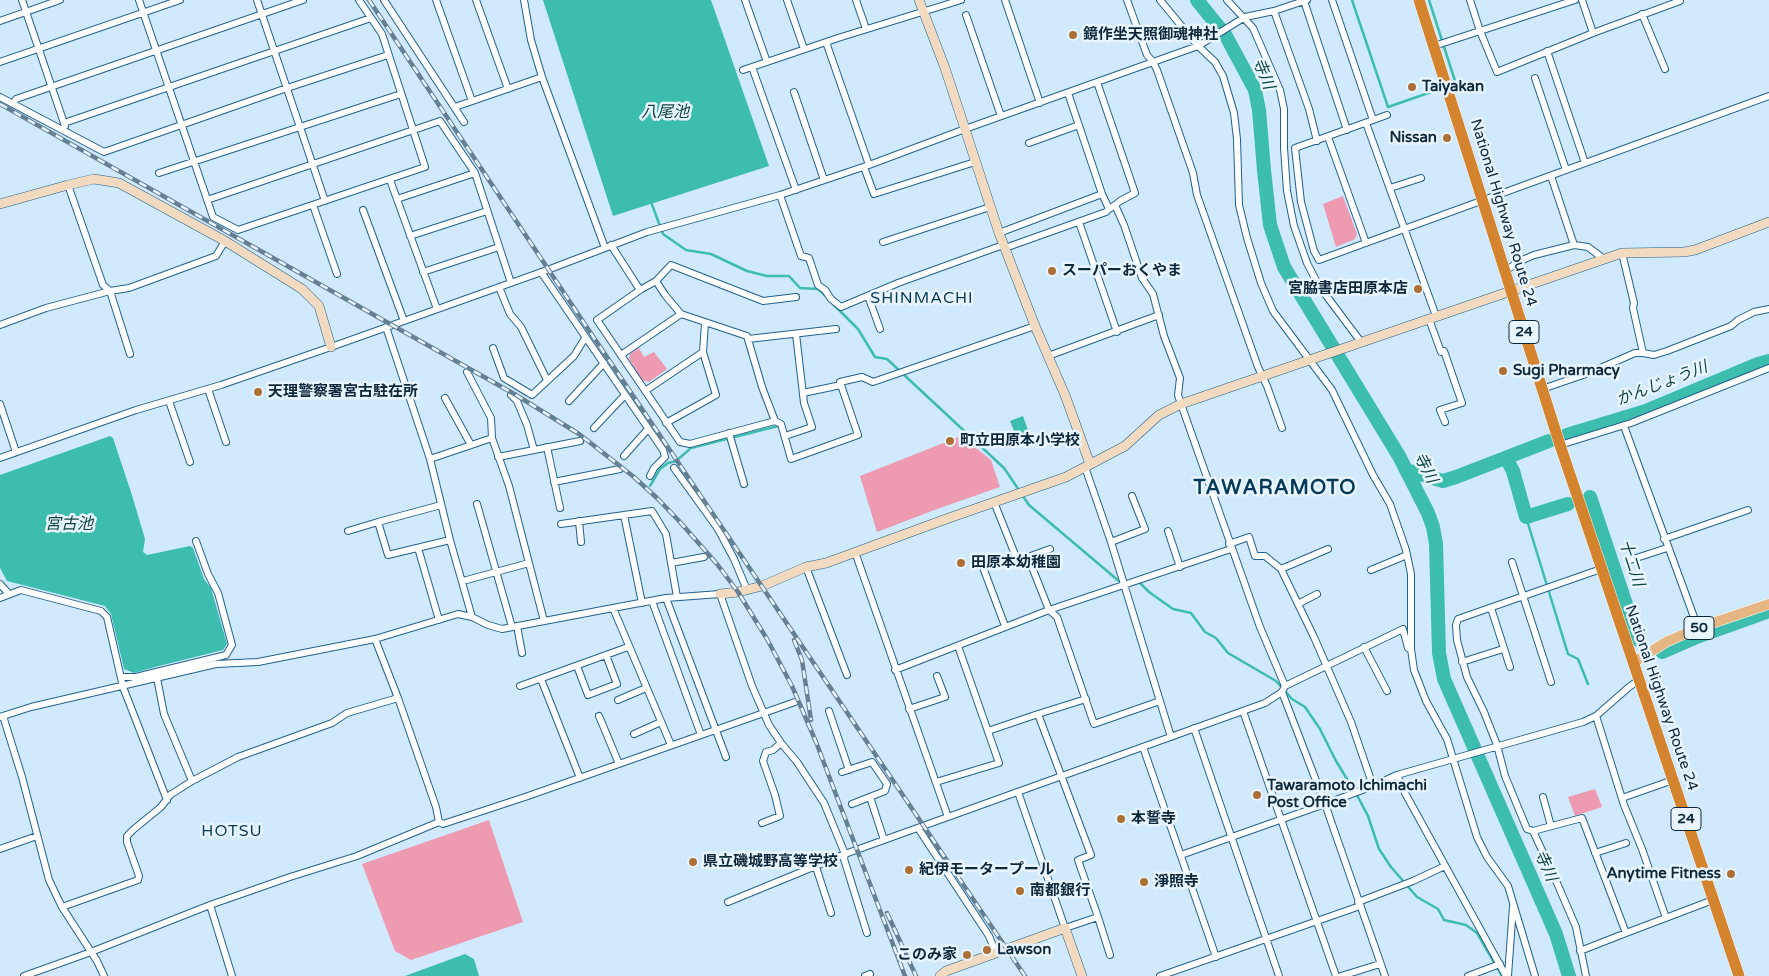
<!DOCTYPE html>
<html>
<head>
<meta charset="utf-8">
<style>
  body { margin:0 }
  canvas { display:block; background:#d0e9fd }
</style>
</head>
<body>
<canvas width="1769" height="976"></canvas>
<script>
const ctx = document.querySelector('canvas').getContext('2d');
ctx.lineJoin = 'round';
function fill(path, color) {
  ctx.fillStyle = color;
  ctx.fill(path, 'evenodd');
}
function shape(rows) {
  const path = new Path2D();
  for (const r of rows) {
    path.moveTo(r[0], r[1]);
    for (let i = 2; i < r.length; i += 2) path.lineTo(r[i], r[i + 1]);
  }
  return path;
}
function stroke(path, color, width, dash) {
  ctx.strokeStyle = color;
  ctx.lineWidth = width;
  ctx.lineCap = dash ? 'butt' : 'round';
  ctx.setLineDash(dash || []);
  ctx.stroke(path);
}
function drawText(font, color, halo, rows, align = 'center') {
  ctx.font = font + ' "Varela Round","Noto Sans JP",sans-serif';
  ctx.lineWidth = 5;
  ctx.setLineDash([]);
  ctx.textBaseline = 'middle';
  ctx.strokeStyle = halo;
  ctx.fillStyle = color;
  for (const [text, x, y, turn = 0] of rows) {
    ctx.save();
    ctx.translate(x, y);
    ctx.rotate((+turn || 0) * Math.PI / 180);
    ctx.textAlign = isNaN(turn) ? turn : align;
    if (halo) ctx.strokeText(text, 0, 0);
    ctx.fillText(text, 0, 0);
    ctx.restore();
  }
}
const green = shape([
  [1343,196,1357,234,1355,239,1336,247,1323,204],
  [639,348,644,357,654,352,667,369,649,382,642,380,629,359,630,354],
  [961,436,991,460,1000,487,937,509,877,532,860,476],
  [1595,789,1602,807,1575,816,1568,797],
  [489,820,523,922,411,960,395,951,362,864]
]);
const water = shape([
  [543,0,711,0,769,166,613,216],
  [1023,416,1032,441,1020,446,1010,421],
  [110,436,113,438,131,492,145,539,143,552,147,555,190,546,193,548,204,579,211,588,227,644,223,650,159,666,134,673,124,669,111,614,105,606,7,581,0,568,0,475],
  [465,954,474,959,479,976,405,976]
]);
const stream = shape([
  [1352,0,1388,107,1440,89],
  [1429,0,1456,84,1454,85],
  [651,202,663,234,686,250,711,254,747,271,767,276,789,276,800,288,818,289,827,297],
  [834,305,858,329,875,357,887,359,1004,468,1029,505,1120,582,1122,581],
  [650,486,660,469,668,463,676,461,691,448,778,426],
  [1526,517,1568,654,1578,659,1588,684],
  [1139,582,1149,592,1173,609,1191,613,1205,632,1216,638,1228,653,1276,681,1292,699,1305,707,1320,729,1336,761,1358,797,1368,816,1379,849,1391,867,1417,897,1438,909,1444,920,1466,925,1477,933,1502,976]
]);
const river = shape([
  [1197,0,1226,36,1255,90,1259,110,1264,170,1270,225,1284,267,1399,456,1428,513,1433,527,1436,544,1439,653,1444,679,1556,934,1569,976],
  [1567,435,1646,411,1758,364,1769,361],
  [1506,458,1513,471,1526,517,1568,504],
  [1406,470,1443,481,1456,477,1549,441],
  [1590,497,1638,640],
  [1662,652,1694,638,1769,611]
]);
const street = shape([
  [22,0,65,126],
  [139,0,213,217,238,230,425,167,382,34,359,0],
  [257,0,325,201],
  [384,0,464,122],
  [436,0,472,101],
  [476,0,508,89],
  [524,0,531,40,542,77,605,248],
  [745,0,767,62],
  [787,0,804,49],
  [856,0,866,29],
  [1005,0,1040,103],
  [1127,0,1147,55,1153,62,1157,70,1193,173,1197,195,1258,367,1267,386,1282,428],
  [1160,0,1198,46,1215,62,1223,76,1234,113,1237,139,1239,205,1247,238,1261,283,1273,311,1332,390,1373,475,1390,504,1406,550,1411,574,1411,649,1414,670,1426,701,1447,739,1477,837,1487,857,1508,886,1535,976],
  [1227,0,1253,28,1280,90,1284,109,1284,148,1287,191,1294,226,1307,263,1319,286,1361,342],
  [1332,0,1373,120],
  [1470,0,1480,31,1497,72,1593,33,1680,1],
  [1582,0,1593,33],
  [1304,1,1347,130],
  [1274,11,1309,109,1317,141],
  [1642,14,1665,69],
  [966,15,1001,116],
  [0,21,60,0],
  [826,42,869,165],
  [1434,46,1575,0],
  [1547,51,1585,163],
  [0,62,180,0],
  [752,67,796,190],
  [743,70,838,38,961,0],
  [1535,78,1566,170],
  [1097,82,1135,193,1120,201,1115,205],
  [794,92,824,180],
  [1068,93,1102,194,1109,209,1115,205,1124,225,1142,278,1153,294,1164,336,1180,378,1178,395,1181,404,1260,627,1285,686],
  [0,97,104,152,287,88,388,55],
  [13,104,16,99,303,0],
  [455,107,542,77],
  [1387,115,1295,148,1301,202,1314,251,1319,260,1769,96],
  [64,123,371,18],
  [1366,123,1436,316],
  [1328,137,1366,243],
  [1029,143,1079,125],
  [864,167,874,194,975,162],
  [159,173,401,94],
  [1551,176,1574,245],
  [390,180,437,309],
  [68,185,103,285,110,291,130,354],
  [1390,188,1421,178],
  [780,195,801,256,809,258,818,285,825,290,831,299,841,307,898,283,1003,245],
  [397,199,475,173],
  [207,200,440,121,475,173,511,283],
  [313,205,337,274],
  [363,210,404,321],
  [1079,222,1117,332],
  [999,233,1102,194],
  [410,236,487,211],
  [883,242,990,207],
  [611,245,640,290,656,281,665,295,681,314,747,336,762,387,775,421,781,424,791,459,858,435,840,382,862,377,873,382,1035,326],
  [1005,248,1106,212,1109,209],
  [1622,253,1634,303,1633,308,1643,353],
  [1505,271,1520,261,1534,255,1574,245,1588,247,1604,259],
  [423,272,499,247],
  [541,272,663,450,665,457,654,468,650,476],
  [656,281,671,265,763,301,796,297],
  [499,287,510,314,521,327,547,380],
  [640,290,597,320,680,442,690,444,775,421],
  [868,296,880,329],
  [1429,319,1441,352,1444,351,1462,403,1440,410,1445,422],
  [0,325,46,308,110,291,129,288,216,256,225,241],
  [386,327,430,459,450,540,472,617],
  [748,339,836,329],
  [493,348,504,378,532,395,574,356,585,338],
  [621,355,681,314],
  [1048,356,1159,315],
  [467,372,491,418,492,438,509,486,544,621],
  [208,389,226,442],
  [1542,389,1589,373,1635,353,1643,353,1654,355,1667,351,1731,326,1738,320,1754,312,1769,309],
  [645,391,703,352,705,323],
  [803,393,841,385],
  [511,395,517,401,527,425,534,450],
  [445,398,471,445],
  [169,401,190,462],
  [569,401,604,363],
  [0,404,16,452],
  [666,423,716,395,703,352],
  [1624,426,1698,628],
  [594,428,625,395],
  [729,433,744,484],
  [785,436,812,427,804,403,796,334],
  [1560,445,1631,423,1769,368],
  [547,447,560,508],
  [624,456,648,429],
  [498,457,580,441],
  [0,458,136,410,221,385,331,347,550,269,647,232,780,195,869,165,965,129,1198,46,1245,17,1274,11,1307,0],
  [430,459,492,438],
  [1085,467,1111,542,1171,737],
  [674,468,718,529,734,559,747,590],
  [554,482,620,469],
  [994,502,1018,562,1028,557,1049,610,1057,617,1094,724,1160,701],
  [477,504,512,627],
  [441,505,378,522,388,555,450,540],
  [624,515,642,603],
  [579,521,581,542],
  [561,524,652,511,666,534,677,597],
  [348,531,378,522],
  [1168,531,1180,567],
  [1664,539,1748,510],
  [1111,542,1145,529,1132,496],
  [1229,544,1249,537,1255,556,1265,556,1281,569,1314,637,1351,722,1373,786],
  [418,548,439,620],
  [855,552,948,817],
  [1028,557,1050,549],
  [1630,560,1667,548],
  [1512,562,1551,682],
  [671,563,704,557],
  [806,567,847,675],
  [1281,569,1328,549],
  [984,570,1005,626],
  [1371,570,1407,555],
  [463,581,529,563],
  [0,584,9,594],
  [0,598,21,590,101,611,107,617,123,687,167,800],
  [666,598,726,757],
  [652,601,701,735],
  [1298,604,1317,594],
  [613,608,671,745],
  [1491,608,1510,667],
  [517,626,522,653],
  [375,639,398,698,436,807,439,822],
  [1364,647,1387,691],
  [1462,662,1503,649],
  [577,666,588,695,617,684,606,655],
  [895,670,1049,610,1231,549],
  [121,677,136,677,226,655,232,645,218,593,208,574,196,541],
  [157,678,164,714,192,781],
  [541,679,580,778],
  [520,686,628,647],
  [1282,692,1325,804,1385,976],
  [618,700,646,688],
  [909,709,945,697,937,676],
  [829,711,849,770],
  [1243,711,1336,976],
  [3,716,22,777,49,880,62,907,97,961,104,976],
  [599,716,619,764],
  [1596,716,1624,805,1642,849,1666,918],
  [0,717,31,707,216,664,258,662,375,639,458,614,472,617,488,625,502,629,666,598,720,594,752,686,769,725,781,743,797,762,824,803,845,854,844,859,867,933],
  [1194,728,1279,976],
  [988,731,1038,714],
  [634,734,661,722],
  [1143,747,1216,957],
  [842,772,872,762,887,784,885,791,852,804],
  [1397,775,1405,793,1506,976],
  [936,782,999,763,958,646],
  [1018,792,1065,928,1098,917,1078,860,1091,855,1038,714,1086,699],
  [870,797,884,840],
  [1543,797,1551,826],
  [1622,798,1673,780],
  [762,823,780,816,775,795,763,761,766,752,773,750,781,743],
  [918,828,989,936,996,953],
  [1533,831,1527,829,1505,776,1497,745,1484,712,1467,677,1457,640,1456,625,1458,619,1601,569],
  [0,849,37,836],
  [1595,853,1626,843],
  [1181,855,1325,804,1373,786,1397,775,1583,722,1596,716,1629,687,1639,680],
  [816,867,831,913],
  [728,902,845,854,1265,703,1282,692,1285,686,1403,629,1408,648,1410,649],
  [1358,902,1413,881,1445,866],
  [210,905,232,976],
  [62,907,138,880,139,876,127,842,127,836,134,829,161,807,170,795,192,781,238,757,332,723,347,713,398,698],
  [1098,917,1110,955],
  [1580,951,1626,933],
  [24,976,91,952,210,905,290,877,357,856,439,822,443,824,528,796,795,702],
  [865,976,870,974],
  [1160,976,1360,906],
  [1341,976,1380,964],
  [1468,976,1500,964],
  [1508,976,1513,906],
  [1586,976,1576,927,1557,883,1533,831,1582,818,1626,933,1713,900]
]);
const secondary = shape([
  [919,0,945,68,999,233,1035,326,1065,395,1090,464],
  [0,204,68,185,94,179,119,183,225,241,302,289,319,306,331,347],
  [720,594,738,592,762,586,806,567,826,563,949,518,1066,477,1125,446,1159,415,1181,404,1622,253,1684,252,1695,250,1769,222],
  [940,976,946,971,1065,928,1082,976]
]);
const primary = shape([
  [1633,663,1666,642,1698,628,1769,604]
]);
const highway = shape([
  [1419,0,1560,445,1739,976]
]);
const rail = shape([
  [369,0,586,326,1025,976],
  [0,104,516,395,579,434,634,477,658,499,680,522,717,564,738,592,767,639,792,686,816,742,905,976],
  [794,640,802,660,811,720],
  [887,913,916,976]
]);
const markers = [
  [1073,35,5,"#ad7034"],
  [1412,87,5,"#ad7034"],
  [1447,138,5,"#ad7034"],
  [1052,271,5,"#ad7034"],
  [1418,289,5,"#ad7034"],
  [1503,371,5,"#ad7034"],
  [258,392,5,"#ad7034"],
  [950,441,5,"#ad7034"],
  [961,563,5,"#ad7034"],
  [1257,795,5,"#ad7034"],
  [1121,819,5,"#ad7034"],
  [693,862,5,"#ad7034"],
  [909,870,5,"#ad7034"],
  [1731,874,5,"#ad7034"],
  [1144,882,5,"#ad7034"],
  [1020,891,5,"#ad7034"],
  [987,950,5,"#ad7034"],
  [967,955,5,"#ad7034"]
];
const shields = [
  [1524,332,30],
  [1699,628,30],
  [1686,819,30]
];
const shieldNames = [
  ["24",1524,332],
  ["50",1699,628],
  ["24",1686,819]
];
const poiNames = [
  ["鏡作坐天照御魂神社",1083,35],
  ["Taiyakan",1422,87],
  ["Nissan",1437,138,"right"],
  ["スーパーおくやま",1062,271],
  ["宮脇書店田原本店",1408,289,"right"],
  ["Sugi Pharmacy",1513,371],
  ["天理警察署宮古駐在所",268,392],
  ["町立田原本小学校",960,441],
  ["田原本幼稚園",971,563],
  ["Tawaramoto Ichimachi",1267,786],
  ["Post Office",1267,803],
  ["本誓寺",1131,819],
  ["県立磯城野高等学校",703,862],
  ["紀伊モータープール",919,870],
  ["Anytime Fitness",1721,874,"right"],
  ["淨照寺",1154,882],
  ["南都銀行",1030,891],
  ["Lawson",997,950],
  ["このみ家",957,955,"right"]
];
const streetNames = [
  ["National Highway Route 24",1503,213,73],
  ["National Highway Route 24",1661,698,71]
];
const waterNames = [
  ["寺川",1263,74,68],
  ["八尾池",665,113],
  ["かんじょう川",1662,384,-21],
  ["寺川",1425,468,63],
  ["宮古池",69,525],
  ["十二川",1631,563,72],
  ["寺川",1545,866,66]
];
const neighbourhoodNames = [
  ["SHINMACHI",922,299],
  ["HOTSU",232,832]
];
const districtNames = [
  ["TAWARAMOTO",1275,489]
];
fill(green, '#ee9ab0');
fill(water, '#3cbdad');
stroke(stream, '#3cbdad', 2.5);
stroke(river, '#3cbdad', 14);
stroke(street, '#21618d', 8);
stroke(secondary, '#21618d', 10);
stroke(primary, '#fff', 11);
stroke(highway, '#fff', 12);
stroke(street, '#fff', 6);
stroke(secondary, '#f2dac0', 9);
stroke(primary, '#e5b582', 10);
stroke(highway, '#d4842e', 11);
stroke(rail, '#668093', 4.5);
stroke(rail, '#e8f5ff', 2.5, [8]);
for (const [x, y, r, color] of markers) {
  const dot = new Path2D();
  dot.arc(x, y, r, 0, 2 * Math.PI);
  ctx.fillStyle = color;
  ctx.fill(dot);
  stroke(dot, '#e8f5ff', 2);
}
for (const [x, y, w] of shields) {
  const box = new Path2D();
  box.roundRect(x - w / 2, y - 11.5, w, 23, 4);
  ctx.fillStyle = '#e8f5ff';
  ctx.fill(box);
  stroke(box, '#0e283b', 1);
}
drawText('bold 14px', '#0e283b', null, shieldNames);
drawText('bold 15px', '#0e283b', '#e8f5ff', poiNames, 'left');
drawText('15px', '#0e283b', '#e8f5ff', streetNames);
drawText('italic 16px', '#0d453e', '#e8f5ff', waterNames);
ctx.letterSpacing = '1px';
drawText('16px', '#043959', '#e8f5ff', neighbourhoodNames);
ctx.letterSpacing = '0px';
ctx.letterSpacing = '1px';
drawText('bold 20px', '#043959', '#e8f5ff', districtNames);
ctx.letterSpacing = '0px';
</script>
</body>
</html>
